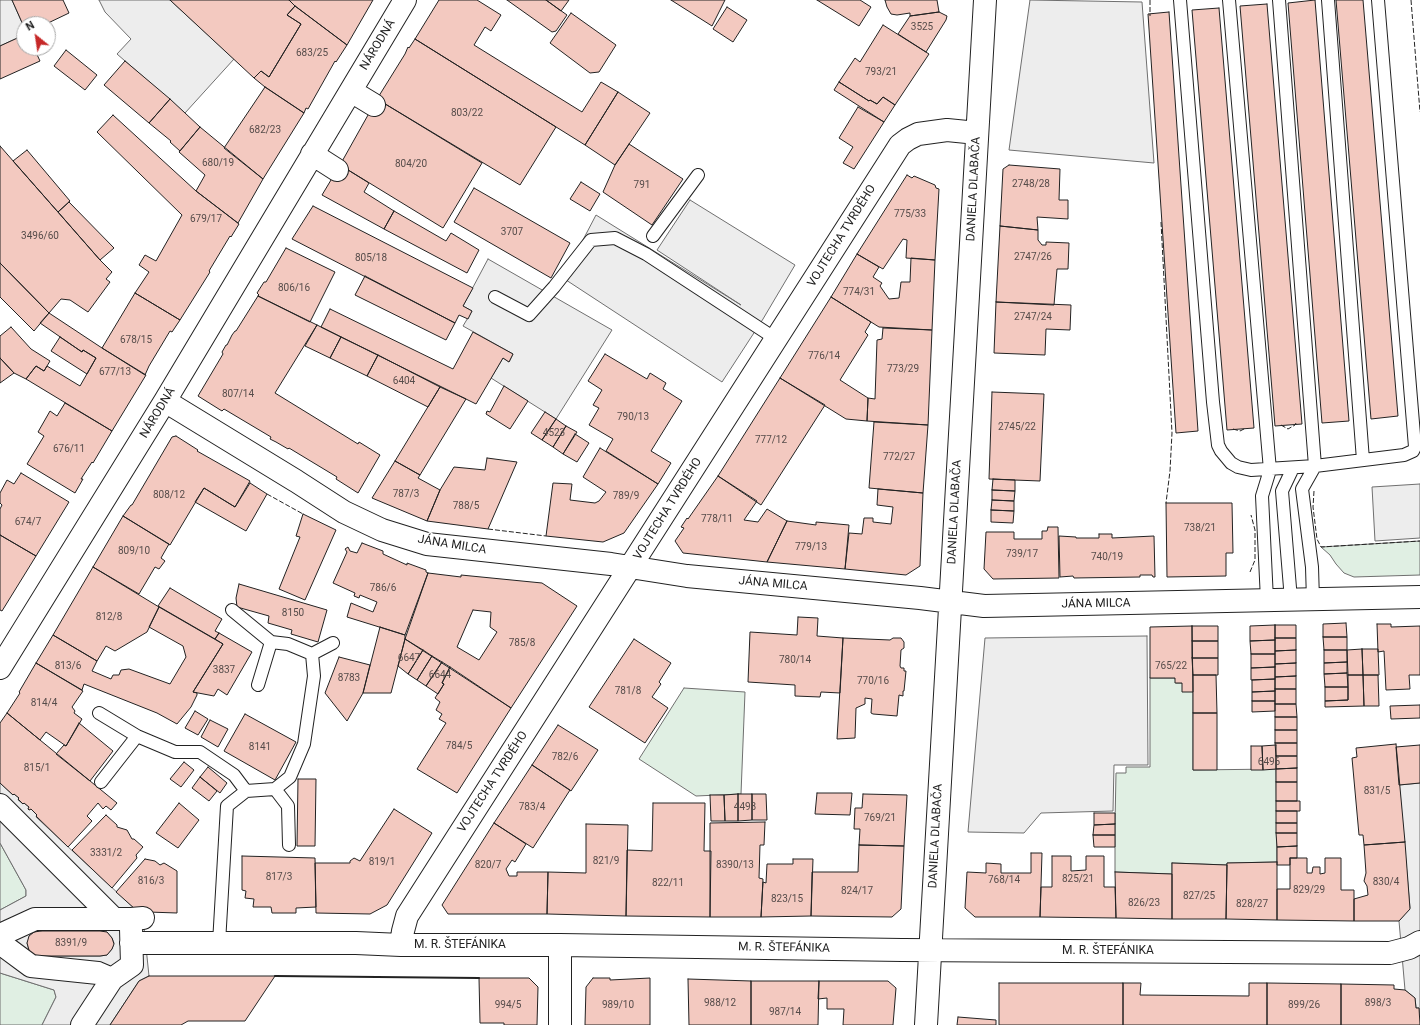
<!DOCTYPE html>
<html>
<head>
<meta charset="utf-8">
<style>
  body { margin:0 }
  #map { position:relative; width:1420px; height:1025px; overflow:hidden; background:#fff; font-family:Roboto,sans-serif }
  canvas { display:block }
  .north { position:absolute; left:16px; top:16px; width:40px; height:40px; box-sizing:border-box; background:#fff; border:1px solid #a7a7a7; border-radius:50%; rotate:330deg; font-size:11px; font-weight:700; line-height:16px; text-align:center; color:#222 }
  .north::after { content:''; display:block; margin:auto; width:14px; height:18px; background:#c62828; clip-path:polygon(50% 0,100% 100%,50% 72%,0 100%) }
</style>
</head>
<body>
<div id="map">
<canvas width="1420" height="1025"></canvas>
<div class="north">N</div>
</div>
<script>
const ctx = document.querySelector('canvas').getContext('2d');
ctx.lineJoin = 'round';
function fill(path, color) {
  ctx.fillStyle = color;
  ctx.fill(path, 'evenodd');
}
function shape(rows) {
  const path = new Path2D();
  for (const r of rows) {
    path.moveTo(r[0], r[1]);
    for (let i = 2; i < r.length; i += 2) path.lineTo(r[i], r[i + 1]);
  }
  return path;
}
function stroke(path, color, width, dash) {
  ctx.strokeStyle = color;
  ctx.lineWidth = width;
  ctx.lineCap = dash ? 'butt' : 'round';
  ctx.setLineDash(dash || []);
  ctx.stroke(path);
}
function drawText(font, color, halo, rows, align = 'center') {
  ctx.font = font + ' Roboto,sans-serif';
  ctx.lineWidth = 3;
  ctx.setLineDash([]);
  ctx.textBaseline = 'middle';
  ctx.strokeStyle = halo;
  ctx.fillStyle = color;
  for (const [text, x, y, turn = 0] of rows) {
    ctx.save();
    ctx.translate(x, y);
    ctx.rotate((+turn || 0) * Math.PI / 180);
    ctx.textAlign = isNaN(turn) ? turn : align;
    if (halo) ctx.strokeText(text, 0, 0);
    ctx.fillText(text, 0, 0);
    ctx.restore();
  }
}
const green = shape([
  [1420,541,1420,575,1354,577,1344,573,1336,564,1330,555,1321,547,1420,541],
  [1150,678,1175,678,1176,683,1182,683,1193,692,1193,770,1276,769,1277,862,1227,863,1227,865,1172,863,1172,874,1115,872,1115,824,1116,773,1126,773,1126,767,1150,767,1150,678],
  [684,688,745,692,741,794,696,796,639,759,684,688],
  [0,843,26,890,26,896,0,910,0,843],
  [0,973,54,990,56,997,42,1025,0,1025,0,973]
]);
const parking = shape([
  [0,0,12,0,24,27,24,35,0,46,0,0],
  [99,0,170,0,234,59,185,113,117,54,131,39,105,12,99,0],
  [1030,0,1142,2,1154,163,1009,150,1030,0],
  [690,200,795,265,763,319,722,382,563,278,596,215,741,305,657,250,690,200],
  [488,259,612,330,556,419,491,378,503,358,509,362,513,354,463,326,472,311,463,306,488,259],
  [1420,484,1420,538,1375,541,1372,487,1420,484],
  [1147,636,1148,765,1114,765,1113,811,1041,813,1024,833,968,832,985,638,1147,636],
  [0,783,13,795,14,794,19,798,18,800,23,804,24,803,29,807,28,809,29,810,31,809,37,815,36,817,135,909,143,918,149,976,139,981,110,1025,42,1025,56,997,54,990,0,973,0,910,26,896,26,890,0,843,0,783],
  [41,931,100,931,107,932,112,938,114,943,112,949,107,955,100,956,41,956,34,955,29,950,27,943,34,932,41,931],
  [1420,783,1420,1016,1419,1008,1416,1008,1415,998,1405,990,1399,921,1410,908,1399,785,1420,783]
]);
const building = shape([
  [12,0,63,0,69,13,46,24,24,24,24,27,12,0],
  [170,0,289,0,295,6,287,15,301,24,269,77,261,71,254,78,170,0],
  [289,0,373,0,347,45,295,6,289,0],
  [439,0,477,0,501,15,491,31,485,27,474,45,582,112,601,82,618,92,585,145,415,39,439,0],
  [507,0,546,0,567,15,556,31,552,32,507,0],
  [546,0,569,0,561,11,546,0],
  [671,0,725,0,712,26,671,0],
  [817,0,860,0,871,7,859,26,817,0],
  [885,0,937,0,939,12,910,16,910,13,897,15,891,14,887,7,885,0],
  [1315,0,1349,421,1322,423,1288,3,1315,0],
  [1336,0,1363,0,1398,416,1371,419,1336,0],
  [1267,4,1302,424,1275,426,1240,6,1267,4],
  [295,6,347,45,336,62,335,61,308,109,306,108,304,113,265,87,254,78,261,71,269,77,301,24,287,15,295,6],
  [727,7,747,20,733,42,713,29,727,7],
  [1219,8,1254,428,1227,430,1192,10,1219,8],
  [939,12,947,16,946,20,926,52,898,34,910,16,939,12],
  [1169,12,1198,431,1176,433,1148,14,1169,12],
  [571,13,616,45,599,72,590,73,550,43,571,13],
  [883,25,929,54,895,105,883,97,877,104,870,100,869,101,839,82,855,58,860,62,883,25],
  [24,35,24,48,34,48,40,61,0,79,0,46,24,35],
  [415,39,556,127,520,185,377,99,405,54,408,47,409,48,415,39],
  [66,50,97,75,85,90,54,66,66,50],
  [125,61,170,99,149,123,104,85,125,61],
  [839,82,869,101,870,100,877,104,883,97,895,105,884,122,834,90,839,82],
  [265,87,304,113,263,179,224,148,265,87],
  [618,92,650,113,615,165,585,145,618,92],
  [170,99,200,127,180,151,170,142,171,141,149,123,170,99],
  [377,99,482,163,443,228,340,165,377,99],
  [858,107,884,122,854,169,843,163,853,147,839,138,858,107],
  [113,115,196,191,239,224,231,237,230,236,209,271,210,272,180,320,135,293,149,272,139,265,145,255,156,261,182,215,97,132,113,115],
  [200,127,263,179,238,223,196,191,205,175,179,152,200,127],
  [629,144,683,179,652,225,603,192,615,165,629,144],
  [0,146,100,260,112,272,106,279,110,282,88,312,70,300,61,299,49,313,0,263,0,146],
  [27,150,70,201,58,212,13,161,27,150],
  [340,165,369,183,364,192,394,211,384,229,322,195,340,165],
  [1009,165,1060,169,1059,200,1068,200,1068,219,1037,217,1038,230,1000,226,1003,169,1009,165],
  [907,175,912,178,914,176,935,185,936,188,939,189,935,260,906,258,907,240,903,239,883,269,857,254,907,175],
  [581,182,600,194,590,211,570,199,581,182],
  [474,188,570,243,551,278,454,222,474,188],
  [69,202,114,248,100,260,58,212,69,202],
  [313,206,473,288,463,306,472,311,468,319,459,315,455,323,292,239,313,206],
  [394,211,446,241,451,233,479,250,467,273,384,229,394,211],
  [1000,226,1038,230,1038,240,1042,245,1046,245,1046,242,1069,243,1068,269,1057,269,1054,305,996,302,1000,226],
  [286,248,335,272,310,322,258,296,259,295,257,293,264,282,266,282,286,248],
  [857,254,879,267,873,277,882,283,880,286,889,299,899,298,901,282,910,282,911,258,935,260,932,330,879,327,831,297,857,254],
  [0,263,49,313,34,331,0,297,0,263],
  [365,276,455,323,446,340,355,295,365,276],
  [135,293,180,320,172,332,170,331,149,366,145,375,102,348,135,293],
  [258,296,317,325,275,393,358,444,359,442,380,455,358,493,336,479,337,477,289,448,288,449,276,442,270,439,271,437,224,409,222,411,198,396,223,354,222,352,226,345,227,345,232,335,235,331,236,331,258,296],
  [831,297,871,322,865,332,868,335,840,380,868,398,867,421,846,419,780,378,831,297],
  [996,302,1071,305,1070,330,1046,329,1045,355,994,353,996,302],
  [330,309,453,369,473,332,513,354,509,362,503,358,476,404,321,327,330,309],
  [49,313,102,348,146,375,112,431,26,379,36,366,44,371,47,366,80,386,96,358,83,350,82,352,40,323,49,313],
  [317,325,341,337,330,358,305,346,317,325],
  [11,327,31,349,50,361,44,371,36,366,26,379,14,373,0,358,0,336,11,327],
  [883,328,932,330,928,425,867,421,868,398,875,399,877,340,882,339,883,328],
  [60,337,82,352,83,350,96,358,87,374,51,351,60,337],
  [341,337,378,355,367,376,330,358,341,337],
  [605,354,647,379,650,373,666,383,663,389,682,401,651,451,671,463,658,484,606,451,613,439,589,425,599,408,593,405,602,390,588,381,605,354],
  [378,355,440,387,428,407,367,376,378,355],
  [0,358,14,373,0,383,0,358],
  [780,378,825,405,761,505,718,476,780,378],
  [504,386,528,401,510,429,486,414,487,411,490,412,504,386],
  [440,387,466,399,420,475,395,461,440,387],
  [992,392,1044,394,1040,481,989,479,992,392],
  [65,403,112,431,93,463,92,462,81,479,83,479,75,493,27,464,44,436,38,432,50,411,57,416,65,403],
  [545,412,556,419,542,440,531,433,545,412],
  [556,419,566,426,553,447,542,440,556,419],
  [874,422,928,425,923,493,869,488,874,422],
  [566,426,577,432,563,454,553,447,566,426],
  [575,434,589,443,577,462,563,454,575,434],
  [176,436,198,450,197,451,250,481,235,507,204,488,170,545,123,516,131,505,132,505,172,437,176,436],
  [600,448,658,484,624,533,603,542,546,536,553,483,572,484,570,500,595,503,599,501,606,492,583,477,600,448],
  [487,458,517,462,488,529,427,521,440,490,454,467,485,470,487,458],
  [395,461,420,475,418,478,440,490,427,521,372,498,395,461],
  [21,473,69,502,36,556,0,535,0,509,2,505,0,503,0,493,7,480,14,484,21,473],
  [718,476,757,501,744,520,758,522,767,509,787,521,767,562,683,553,675,541,684,528,681,527,687,518,688,519,718,476],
  [993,479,1015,480,1015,491,992,490,993,479],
  [250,483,267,494,246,531,195,502,204,488,235,507,250,483],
  [878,489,923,493,920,566,906,575,845,569,849,533,862,534,864,518,873,518,873,522,891,524,893,507,877,505,878,489],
  [992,490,1015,491,1014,501,992,500,992,490],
  [992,500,1014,501,1014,511,991,510,992,500],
  [1166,503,1232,503,1233,553,1226,553,1226,576,1167,577,1166,503],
  [991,510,1014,511,1013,523,991,522,991,510],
  [303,514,336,530,305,600,279,589,300,537,296,536,303,514],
  [123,516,169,544,161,558,165,561,159,569,155,567,139,594,93,567,123,516],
  [787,521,816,525,816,522,849,525,845,569,767,562,787,521],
  [1048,527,1058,527,1059,578,993,579,984,569,986,532,1014,532,1014,539,1042,539,1042,531,1047,531,1048,527],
  [1099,534,1112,534,1112,538,1154,536,1155,577,1153,577,1152,575,1140,575,1140,577,1074,578,1073,576,1060,577,1059,536,1076,537,1076,538,1099,538,1099,534],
  [0,535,36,556,2,611,0,610,0,535],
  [362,543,383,551,383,554,407,565,407,563,426,570,426,572,428,573,405,635,347,617,351,603,373,612,377,602,360,595,359,598,354,596,355,593,333,583,347,552,345,549,348,547,350,551,357,553,362,543],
  [93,567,159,607,147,632,115,651,106,646,97,661,53,635,93,567],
  [428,573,461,577,461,575,542,583,577,606,511,708,405,639,428,573],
  [473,610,491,612,490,627,497,632,479,660,457,647,473,610],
  [239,584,327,610,318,642,291,634,292,630,268,623,269,616,237,607,236,598,239,584],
  [170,588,222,619,215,631,219,633,215,639,158,606,170,588],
  [159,607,223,644,193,692,197,693,197,695,191,707,177,724,157,713,84,684,82,690,36,663,53,635,97,661,92,671,111,679,113,675,119,675,121,670,129,669,170,684,186,657,183,646,149,627,159,607],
  [798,617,818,618,817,636,843,638,840,693,821,692,820,697,795,696,795,685,748,682,750,632,797,635,798,617],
  [1346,623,1347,637,1323,637,1323,624,1346,623],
  [1377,624,1391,624,1391,627,1420,626,1420,675,1409,675,1410,689,1386,690,1384,651,1378,652,1377,624],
  [1275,625,1296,625,1296,638,1275,638,1275,625],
  [1275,625,1275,640,1250,641,1250,626,1275,625],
  [1192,626,1193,692,1182,692,1182,683,1175,683,1175,678,1150,678,1150,627,1192,626],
  [1192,626,1218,626,1218,641,1192,641,1192,626],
  [380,627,405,635,405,639,391,693,363,693,380,627],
  [219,633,252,652,227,695,218,689,214,696,193,692,223,644,215,639,219,633],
  [1323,637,1347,637,1347,650,1324,650,1323,637],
  [843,638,890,640,893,638,901,638,904,642,904,648,901,650,900,666,901,668,904,668,904,671,906,671,904,691,903,691,903,696,899,695,897,716,873,714,871,713,872,699,865,698,865,704,856,708,855,738,837,739,843,638],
  [1275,638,1296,638,1296,650,1275,651,1275,638],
  [405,639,423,650,408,674,398,666,405,639],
  [634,639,671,663,659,682,661,684,652,697,668,708,645,743,589,707,634,639],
  [1275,640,1275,654,1251,654,1250,641,1275,640],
  [1192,641,1218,641,1218,658,1192,658,1192,641],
  [1362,649,1378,649,1379,675,1363,675,1362,649],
  [1362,649,1363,675,1348,675,1347,650,1362,649],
  [423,650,432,656,417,680,408,674,423,650],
  [1296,650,1296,663,1275,664,1275,651,1296,650],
  [1324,650,1347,650,1347,662,1324,663,1324,650],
  [1251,654,1275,654,1275,667,1251,668,1251,654],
  [432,656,442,662,426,686,417,680,432,656],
  [339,657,370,665,363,693,347,721,325,693,339,657],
  [1192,658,1218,658,1218,675,1193,675,1192,658],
  [442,662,450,667,442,683,444,684,438,694,426,686,442,662],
  [1347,662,1347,673,1324,674,1324,663,1347,662],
  [36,663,83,691,72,707,75,711,74,713,82,719,66,746,46,732,40,740,7,713,20,693,19,692,36,663],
  [1296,663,1296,676,1275,677,1275,664,1296,663],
  [450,667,511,708,457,793,417,769,446,723,439,719,442,714,436,710,440,702,435,698,444,684,442,683,450,667],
  [1275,667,1275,679,1251,680,1251,668,1275,667],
  [1347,673,1348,687,1325,687,1324,674,1347,673],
  [1193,675,1216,675,1217,713,1193,713,1193,675],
  [1348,675,1363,675,1364,706,1325,707,1325,701,1348,700,1348,675],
  [1363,675,1378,675,1379,706,1364,706,1363,675],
  [1296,676,1296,689,1275,689,1275,677,1296,676],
  [1275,679,1275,691,1252,692,1252,680,1275,679],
  [1325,687,1348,687,1348,700,1325,701,1325,687],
  [1275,689,1296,689,1296,704,1275,704,1275,689],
  [1275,691,1275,701,1252,701,1252,692,1275,691],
  [1252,701,1275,701,1275,711,1252,712,1252,701],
  [1275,704,1296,704,1297,717,1275,717,1275,704],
  [1420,705,1420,718,1391,719,1390,706,1420,705],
  [195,711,208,719,198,735,185,728,195,711],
  [7,713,117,803,111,810,106,806,103,809,98,803,87,816,92,821,68,847,36,816,37,815,31,809,29,810,28,809,29,807,24,803,23,804,18,799,19,798,14,794,13,795,0,783,0,723,7,713],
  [1193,713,1217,713,1217,770,1193,770,1193,713],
  [245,714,296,742,275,780,224,751,245,714],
  [1275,717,1297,717,1297,730,1275,730,1275,717],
  [210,720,228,729,218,747,201,737,210,720],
  [79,723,113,751,90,781,56,754,64,745,66,746,79,723],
  [558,725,598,750,571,791,532,765,558,725],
  [1275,730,1297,730,1297,743,1275,743,1275,730],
  [1275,743,1297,743,1297,756,1276,756,1275,743],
  [1396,744,1405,842,1364,845,1363,835,1359,835,1352,758,1357,757,1356,748,1396,744],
  [1276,745,1276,769,1263,770,1262,746,1276,745],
  [1420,745,1420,783,1399,785,1396,747,1420,745],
  [1251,746,1262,746,1263,770,1251,770,1251,746],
  [1276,756,1297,756,1297,768,1276,769,1276,756],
  [184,762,194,770,181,787,170,779,184,762],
  [532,765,570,790,533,848,494,823,532,765],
  [208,767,227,783,220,793,200,777,208,767],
  [1297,768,1297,782,1276,782,1276,769,1297,768],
  [200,777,217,791,209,801,192,788,200,777],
  [298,779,316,779,315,846,297,846,298,779],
  [1276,782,1297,782,1297,801,1276,801,1276,782],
  [817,793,852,793,850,815,815,814,817,793],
  [738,794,752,794,752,820,738,821,738,794],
  [738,794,738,821,725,821,724,795,738,794],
  [752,794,766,794,767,820,752,820,752,794],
  [863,794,907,795,904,846,859,845,860,829,854,829,855,808,862,808,863,794],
  [710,795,724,795,725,821,711,821,710,795],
  [1276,801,1300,801,1300,811,1276,811,1276,801],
  [179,803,199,820,178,848,156,833,179,803],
  [653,803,705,803,704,851,711,851,710,917,626,916,627,850,652,851,653,803],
  [394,809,432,833,387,905,370,914,316,913,315,863,350,863,350,861,354,858,360,861,394,809],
  [1276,811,1297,811,1297,823,1276,823,1276,811],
  [1094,813,1115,813,1115,824,1094,825,1094,813],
  [106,815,117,825,117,827,127,830,132,839,134,839,143,847,136,855,137,858,112,888,72,850,106,815],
  [765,822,764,845,760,845,759,878,763,879,761,917,710,917,710,823,765,822],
  [494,823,526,844,515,862,512,860,506,869,509,876,517,876,517,872,548,872,547,914,448,914,442,905,494,823],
  [1276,823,1297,823,1297,833,1276,833,1276,823],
  [586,824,628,825,626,916,547,914,548,872,586,873,586,824],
  [1115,824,1115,835,1093,835,1094,825,1115,824],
  [1276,833,1297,833,1297,846,1277,847,1276,833],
  [1093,835,1115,835,1115,847,1094,847,1093,835],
  [1405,842,1410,909,1399,921,1354,921,1354,899,1368,895,1367,886,1364,881,1366,873,1364,845,1405,842],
  [859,845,904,846,901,909,892,917,811,916,812,872,858,872,859,845],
  [1297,846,1297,858,1290,858,1290,865,1277,865,1277,847,1297,846],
  [1031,853,1042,853,1040,917,975,917,965,908,967,872,986,873,986,863,1001,864,1001,873,1031,873,1031,853],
  [242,856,315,858,316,907,296,908,296,913,272,913,271,907,253,907,254,899,245,898,246,891,242,890,242,856],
  [1052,856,1071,856,1071,871,1086,870,1086,856,1104,856,1104,887,1115,887,1116,918,1040,917,1041,887,1052,887,1052,856],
  [1290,858,1307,858,1307,873,1312,873,1313,867,1320,867,1320,874,1325,873,1325,858,1341,858,1341,890,1354,890,1354,921,1277,920,1277,889,1290,889,1290,858],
  [145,859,155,861,160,865,164,863,177,871,177,913,148,912,135,909,116,892,145,859],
  [793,859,813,859,811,916,761,917,763,882,766,883,767,864,793,864,793,859],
  [1277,862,1277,920,1226,919,1227,863,1277,862],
  [1172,863,1227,865,1226,919,1172,919,1172,863],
  [1115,872,1172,874,1172,919,1116,918,1115,872],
  [41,931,100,931,107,932,112,938,114,944,112,949,107,955,100,956,41,956,34,955,29,950,27,943,29,936,34,932,41,931],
  [149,976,275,976,245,1021,188,1021,181,1025,110,1025,139,981,149,976],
  [479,978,529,978,538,987,537,1025,504,1025,504,1023,480,1023,479,978],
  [593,978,610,978,610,980,650,978,650,1025,585,1025,586,987,593,978],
  [688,979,751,981,751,1025,689,1025,688,979],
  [751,981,819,981,818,1025,751,1025,751,981],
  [819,981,888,981,896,988,893,1025,843,1025,844,1009,827,1009,827,998,818,999,819,981],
  [999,983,1123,983,1123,1025,999,1025,999,983],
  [1123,983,1141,983,1140,995,1249,996,1249,983,1267,983,1267,1025,1123,1025,1123,983],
  [1267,983,1341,984,1341,1025,1267,1025,1267,983],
  [1341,984,1394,985,1394,989,1405,990,1415,998,1416,1008,1419,1008,1420,1025,1341,1025,1341,984],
  [958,1017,996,1020,996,1025,957,1025,958,1017]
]);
const lane = shape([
  [1180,0,1213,402,1218,445,1221,451,1231,463,1238,467,1251,470,1315,466,1404,455,1413,451,1415,447,1378,0],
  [1229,0,1270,470,1262,496,1267,600],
  [1279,0,1315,466,1302,489,1312,567,1313,600],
  [1328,0,1363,460],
  [653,236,698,175],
  [495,297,529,315,554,287,591,240,615,238,646,254,776,339],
  [1291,600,1282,491,1293,468],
  [232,610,271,642,288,644,312,654],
  [258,685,271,642],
  [99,713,137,736,175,752,200,752,234,775,246,791],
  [101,782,137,736],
  [275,789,288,806,289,845],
  [219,943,227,806,246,791,275,789,290,777,304,744,314,676,312,654,333,643]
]);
const street = shape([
  [351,91,374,105],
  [312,154,337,170],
  [165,401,296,481,344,512,382,530,427,544,611,564,687,576,920,598,984,606,1420,597],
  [0,668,165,401,405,0],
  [0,805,114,919],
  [0,935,35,919,131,919,143,918],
  [0,943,31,966,98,973,112,979],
  [131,943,356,943,401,945,560,945,902,950,1390,953,1409,948,1420,942],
  [401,945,403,931,407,916,900,145,908,139,918,134,947,130,977,133],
  [82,1025,112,979,132,965,131,929],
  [560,1025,560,945],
  [926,1025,985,0]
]);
const fence = shape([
  [1150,0,1150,16],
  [1411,0,1420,112],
  [1161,222,1172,433,1170,471,1166,503],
  [1281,425,1288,429,1295,425,1296,423],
  [1233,429,1240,431,1246,428],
  [1314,491,1313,507,1317,539,1321,547,1420,541],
  [267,494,303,514],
  [488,529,546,536],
  [1250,572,1255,560,1255,530,1251,515]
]);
const wall = shape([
  [275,976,479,978]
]);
const numberNames = [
  ["3525",922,27],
  ["683/25",312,53],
  ["793/21",881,72],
  ["803/22",467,113],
  ["682/23",265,130],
  ["680/19",218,163],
  ["804/20",411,164],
  ["2748/28",1031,184],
  ["791",642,185],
  ["775/33",910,214],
  ["679/17",206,219],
  ["3707",512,232],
  ["3496/60",40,236],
  ["2747/26",1033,257],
  ["805/18",371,258],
  ["806/16",294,288],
  ["774/31",859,292],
  ["2747/24",1033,317],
  ["678/15",136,340],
  ["776/14",824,356],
  ["773/29",903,369],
  ["677/13",115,372],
  ["6404",404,381],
  ["807/14",238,394],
  ["790/13",633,417],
  ["2745/22",1017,427],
  ["4523",554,433],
  ["777/12",771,440],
  ["676/11",69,449],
  ["772/27",899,457],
  ["787/3",406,494],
  ["808/12",169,495],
  ["789/9",626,496],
  ["788/5",466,506],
  ["778/11",717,519],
  ["674/7",28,522],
  ["738/21",1200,528],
  ["779/13",811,547],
  ["809/10",134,551],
  ["739/17",1022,554],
  ["740/19",1107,557],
  ["786/6",383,588],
  ["8150",293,613],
  ["812/8",109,617],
  ["785/8",522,643],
  ["6647",409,658],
  ["780/14",795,660],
  ["813/6",68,666],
  ["765/22",1171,666],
  ["3837",224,670],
  ["6644",440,675],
  ["8783",349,678],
  ["770/16",873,681],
  ["781/8",628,691],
  ["814/4",44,703],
  ["784/5",459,746],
  ["8141",260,747],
  ["782/6",565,757],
  ["6496",1269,762],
  ["815/1",37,768],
  ["831/5",1377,791],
  ["783/4",532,807],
  ["4498",745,807],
  ["769/21",880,818],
  ["3331/2",106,853],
  ["821/9",606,861],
  ["819/1",382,862],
  ["820/7",488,865],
  ["8390/13",735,865],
  ["817/3",279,877],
  ["825/21",1078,879],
  ["768/14",1004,880],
  ["816/3",151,881],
  ["830/4",1386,882],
  ["822/11",668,883],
  ["829/29",1309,890],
  ["824/17",857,891],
  ["827/25",1199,896],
  ["823/15",787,899],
  ["826/23",1144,903],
  ["828/27",1252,904],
  ["8391/9",71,943],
  ["988/12",720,1003],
  ["898/3",1378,1003],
  ["994/5",508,1005],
  ["989/10",618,1005],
  ["899/26",1304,1005],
  ["987/14",785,1012]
];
const streetNames = [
  ["NÁRODNÁ",378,45,-59],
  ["DANIELA DLABAČA",974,189,-87],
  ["VOJTECHA TVRDÉHO",842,236,-58],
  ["NÁRODNÁ",158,413,-59],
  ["VOJTECHA TVRDÉHO",668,509,-58],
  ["DANIELA DLABAČA",955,512,-87],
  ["JÁNA MILCA",452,545,9],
  ["JÁNA MILCA",773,584,5],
  ["JÁNA MILCA",1096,604,-1],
  ["VOJTECHA TVRDÉHO",493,782,-57],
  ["DANIELA DLABAČA",936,836,-87],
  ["M. R. ŠTEFÁNIKA",460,945],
  ["M. R. ŠTEFÁNIKA",784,948,1],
  ["M. R. ŠTEFÁNIKA",1108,951]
];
fill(green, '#e0efe3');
stroke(green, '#6f6f6f', 1);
fill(parking, '#ededed');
stroke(parking, '#6f6f6f', 1);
fill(building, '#f3c9c0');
stroke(building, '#222', 1);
stroke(lane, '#222', 14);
stroke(street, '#222', 24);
stroke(lane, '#fff', 12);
stroke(street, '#fff', 22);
stroke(fence, '#222', 1, [5, 2]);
stroke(wall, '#222', 2);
drawText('10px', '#564c4a', null, numberNames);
drawText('12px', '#222', '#fff', streetNames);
</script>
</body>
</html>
